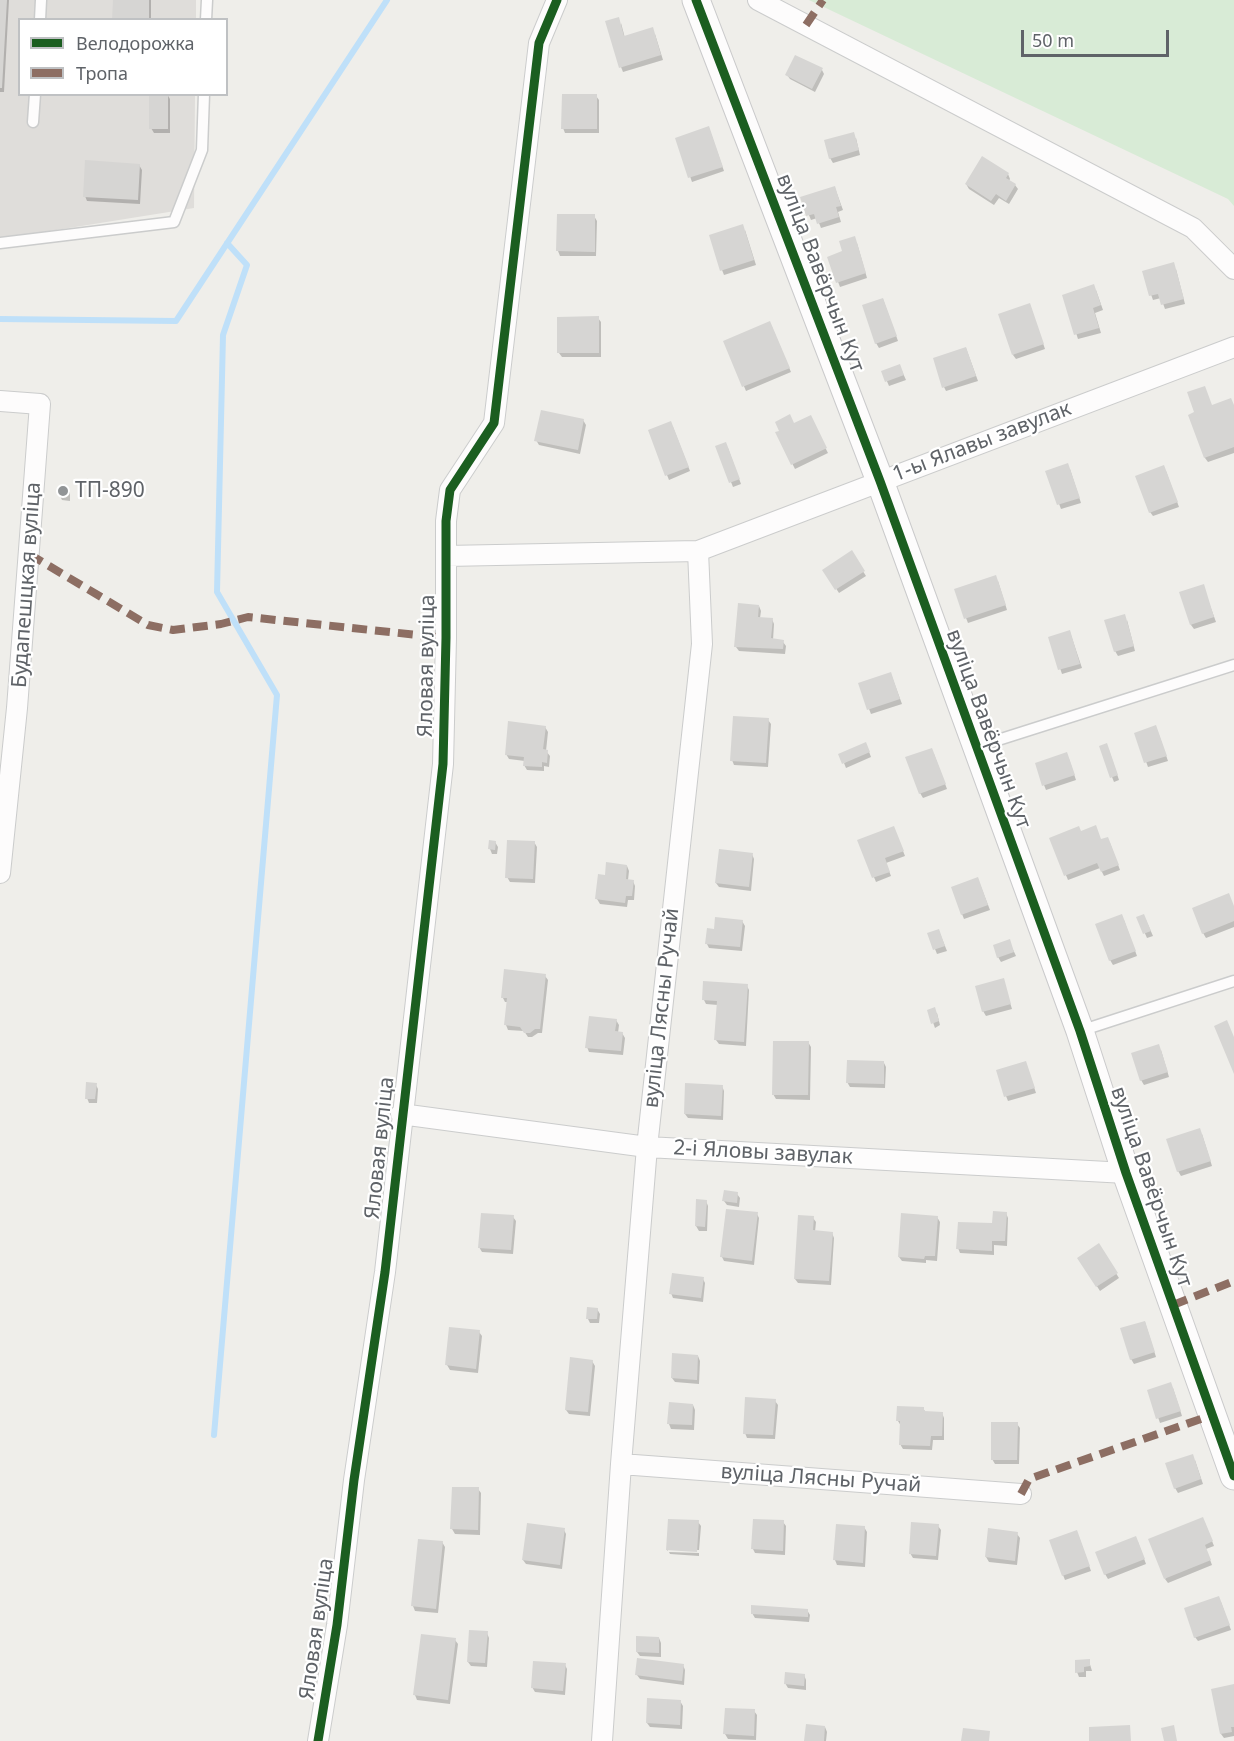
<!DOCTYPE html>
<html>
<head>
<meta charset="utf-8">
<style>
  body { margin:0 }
  #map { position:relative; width:1234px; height:1741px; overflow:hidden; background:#efeeea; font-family:"Noto Sans",sans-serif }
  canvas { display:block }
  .legend { position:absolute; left:18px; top:18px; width:210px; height:78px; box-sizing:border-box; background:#fff; border:2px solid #bfc1c3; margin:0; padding:8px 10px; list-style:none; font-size:18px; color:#5f6368 }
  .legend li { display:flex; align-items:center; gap:12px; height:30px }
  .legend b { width:30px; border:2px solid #bfc1c3 }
  .scale { position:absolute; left:1021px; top:30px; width:148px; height:27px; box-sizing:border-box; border:3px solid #5f6368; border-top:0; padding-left:8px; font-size:18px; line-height:21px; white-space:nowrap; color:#5f6368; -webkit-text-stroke:4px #fff; paint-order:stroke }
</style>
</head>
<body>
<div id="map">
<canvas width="1234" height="1741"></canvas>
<ul class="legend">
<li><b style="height:8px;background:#1b5e20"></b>Велодорожка</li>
<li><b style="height:8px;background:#8d6e63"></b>Тропа</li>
</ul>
<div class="scale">50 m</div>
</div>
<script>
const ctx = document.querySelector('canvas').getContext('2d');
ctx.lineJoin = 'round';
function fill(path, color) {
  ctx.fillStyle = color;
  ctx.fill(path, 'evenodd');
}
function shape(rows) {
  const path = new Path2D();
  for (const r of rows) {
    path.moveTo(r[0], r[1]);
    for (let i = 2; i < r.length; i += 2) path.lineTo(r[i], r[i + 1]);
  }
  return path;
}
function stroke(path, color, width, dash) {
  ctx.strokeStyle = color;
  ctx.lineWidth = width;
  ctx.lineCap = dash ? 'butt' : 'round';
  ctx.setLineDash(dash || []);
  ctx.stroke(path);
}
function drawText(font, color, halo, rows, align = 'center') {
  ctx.font = font + ' "Noto Sans",sans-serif';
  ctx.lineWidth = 4.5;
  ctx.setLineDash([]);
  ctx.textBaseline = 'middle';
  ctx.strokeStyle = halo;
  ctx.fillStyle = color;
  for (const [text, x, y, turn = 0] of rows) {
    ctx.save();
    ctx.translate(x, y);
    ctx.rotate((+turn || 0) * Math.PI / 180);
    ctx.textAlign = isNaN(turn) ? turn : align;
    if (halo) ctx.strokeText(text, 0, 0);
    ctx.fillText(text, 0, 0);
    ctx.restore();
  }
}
const industrial = shape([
  [0,0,196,0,196,19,20,20,20,94,195,95,194,208,0,239]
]);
const green = shape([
  [809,0,1234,0,1234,206,1228,199]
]);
const shadow = shape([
  [0,0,9,0,4,92,0,92],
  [114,0,151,0,151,20,114,20],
  [621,23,625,38,655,34,663,60,623,72,621,67],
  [822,70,824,74,815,92,790,79,787,75],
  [167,94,170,99,170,133,154,133,151,128],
  [596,96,599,100,599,133,565,133,563,128],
  [709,128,724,171,692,182,677,139],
  [856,138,860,155,833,163,830,158],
  [139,165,142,170,140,204,87,201,85,196],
  [1008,174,1010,179,1009,181,1015,185,1018,189,1009,204,999,198,994,205,969,189,966,184],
  [835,188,843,210,838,212,841,222,821,228,817,218,811,220,802,198],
  [594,216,597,221,596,256,560,256,558,251],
  [745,230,756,265,724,275,722,270],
  [857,243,867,278,840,287,829,258,844,252],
  [1176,269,1185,304,1165,309,1161,298,1153,300,1143,272],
  [1096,290,1103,310,1095,313,1101,333,1078,339,1064,296],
  [883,299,898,341,879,348,876,343],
  [1030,305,1045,349,1016,359,1013,355],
  [598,318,601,322,601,357,562,357,559,353],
  [772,327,791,372,746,391,725,341],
  [966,348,978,381,946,391,944,387],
  [902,371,906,380,889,386,883,372],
  [1234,406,1234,453,1208,462,1205,458,1212,407],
  [583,420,586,425,580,454,539,445,536,440],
  [812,422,828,453,795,469,777,433,794,425],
  [673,427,690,471,669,480,667,475],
  [717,447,728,448,741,484,733,487],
  [1070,469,1081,503,1061,509,1047,472],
  [1166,471,1179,507,1153,516,1150,512],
  [68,488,70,492,70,501,62,500,60,496],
  [851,552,866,576,839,593,824,570],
  [998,581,1007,610,968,623,966,618],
  [1203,586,1216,622,1194,629,1191,625],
  [759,606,761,611,760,618,772,619,774,624,773,640,783,642,786,646,785,654,739,651,736,647],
  [1127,620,1135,651,1118,656,1115,651],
  [1070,632,1082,668,1062,674,1050,638],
  [891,674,902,704,871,714,869,709],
  [768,720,771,724,768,767,734,765,732,760],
  [545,727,548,732,546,751,550,756,549,767,544,766,544,771,527,770,524,765,525,761,509,759,506,754],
  [1158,732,1168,761,1148,767,1136,734],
  [868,749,871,757,846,768,844,763],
  [1109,750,1119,780,1114,782,1112,777],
  [934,754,947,789,923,798,920,793],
  [1069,759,1076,780,1046,790,1044,785],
  [1081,832,1110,843,1120,870,1104,876,1100,868,1068,880,1051,839],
  [896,833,905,856,886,863,891,876,876,882,859,841],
  [495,842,498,847,497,854,492,854,490,849],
  [534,842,537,847,535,883,510,882,507,877],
  [752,854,754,859,751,891,719,887,716,883],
  [627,866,629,871,628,880,633,881,635,886,634,900,628,900,627,907,600,904,597,899,606,876],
  [978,879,990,910,964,919,962,914],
  [1234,908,1234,927,1206,938,1203,933],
  [1138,918,1146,920,1153,936,1147,938],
  [1124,920,1137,956,1113,965,1110,960],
  [742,921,745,926,742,951,709,948,707,944,715,930],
  [939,931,947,951,937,954,929,934],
  [1009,941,1016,956,1001,962,998,957],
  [545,976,548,980,542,1033,538,1033,532,1037,528,1037,524,1031,508,1030,506,1025,508,1002,505,1002,503,998],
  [1003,980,1012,1009,986,1016,983,1011],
  [747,986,749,990,746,1046,719,1044,716,1040,718,1005,706,1004,704,1000],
  [929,1011,937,1013,940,1025,935,1028],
  [616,1020,619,1025,618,1033,622,1033,625,1038,623,1055,589,1052,587,1047],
  [808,1042,811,1047,810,1100,776,1099,773,1094],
  [1161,1050,1169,1077,1144,1085,1141,1080],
  [884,1063,886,1067,885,1088,850,1087,847,1082],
  [1026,1063,1036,1093,1008,1101,1006,1096],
  [96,1085,98,1089,97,1103,89,1103,87,1098],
  [722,1086,724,1091,723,1120,688,1118,685,1114],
  [1202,1134,1212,1166,1181,1176,1178,1171],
  [737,1194,740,1198,739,1207,727,1205,724,1201],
  [706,1201,708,1206,707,1231,699,1231,696,1226],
  [1006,1213,1008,1218,1007,1246,994,1245,994,1255,960,1253,958,1248],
  [757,1214,759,1218,754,1265,724,1261,722,1257],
  [513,1217,516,1221,513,1254,482,1252,479,1247],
  [937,1217,940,1222,937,1261,926,1260,926,1263,902,1261,899,1257],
  [813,1218,816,1222,815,1232,832,1233,834,1238,831,1285,798,1283,795,1279],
  [1098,1245,1119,1278,1100,1291,1079,1258],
  [703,1279,705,1283,703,1302,673,1298,671,1293],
  [597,1309,600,1314,599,1323,590,1323,588,1319],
  [1145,1322,1156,1357,1134,1364,1131,1359],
  [479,1332,482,1336,478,1373,450,1370,447,1365],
  [698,1356,700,1361,699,1384,675,1382,672,1378],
  [592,1361,595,1366,590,1416,569,1414,566,1410],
  [1173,1388,1182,1416,1160,1423,1149,1391],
  [775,1401,778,1405,775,1439,747,1438,745,1433],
  [693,1405,695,1410,694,1430,671,1429,669,1424],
  [923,1408,926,1413,942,1413,944,1418,944,1440,933,1440,932,1450,903,1449,900,1444,901,1426,898,1421],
  [1017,1424,1020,1428,1019,1464,995,1464,992,1459],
  [1195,1460,1203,1484,1178,1493,1175,1488],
  [453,1488,478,1489,481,1493,480,1535,455,1534,452,1529],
  [669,1520,698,1522,701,1526,699,1550,668,1549,668,1551,667,1550],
  [783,1522,786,1526,785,1555,755,1553,753,1549],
  [1205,1523,1214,1546,1206,1549,1212,1565,1168,1583,1165,1579],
  [938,1526,941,1530,938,1560,913,1558,910,1553],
  [864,1527,867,1532,865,1567,837,1565,835,1560],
  [564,1530,566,1534,562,1569,526,1564,523,1560],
  [1017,1534,1020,1538,1017,1565,989,1562,986,1557],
  [1079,1537,1091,1571,1065,1580,1063,1575],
  [442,1542,445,1547,438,1613,415,1611,413,1606],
  [1138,1542,1146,1564,1108,1579,1105,1574],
  [669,1552,699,1553,699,1556,670,1554],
  [1221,1602,1231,1630,1198,1641,1195,1637],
  [807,1610,810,1615,809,1622,755,1618,752,1613],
  [487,1633,489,1638,487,1667,471,1666,468,1662],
  [659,1638,661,1643,661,1657,640,1656,637,1652],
  [455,1640,458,1644,450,1704,417,1700,415,1695],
  [1089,1661,1092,1671,1086,1671,1086,1677,1079,1677,1077,1672],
  [565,1665,567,1669,565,1695,535,1692,532,1687],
  [683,1665,685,1670,684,1685,640,1679,637,1675],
  [804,1675,806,1680,806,1690,788,1688,785,1683],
  [1234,1686,1234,1736,1224,1738,1221,1734],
  [680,1701,683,1706,682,1729,650,1727,647,1723],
  [754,1711,757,1715,756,1740,728,1739,725,1734],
  [825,1727,827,1732,826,1741,806,1741]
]);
const stream = shape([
  [0,319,176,321,387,0],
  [214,1435,277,695,217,592,223,335,247,265,227,243]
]);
const building = shape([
  [0,0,7,0,2,88,0,88],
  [113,0,149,0,149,20,112,20],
  [619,17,624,36,653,27,661,55,619,68,605,21],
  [795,55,823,68,812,89,785,75],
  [149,94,168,94,168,129,149,129],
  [562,94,597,94,597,129,561,129],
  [709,126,723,167,688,178,675,138],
  [854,132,859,150,829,159,824,140],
  [982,156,1009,173,1006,178,1016,184,1006,201,996,194,991,201,965,184],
  [85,160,140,164,138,200,83,197],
  [835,186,841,206,836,207,839,217,817,224,814,214,806,216,800,197],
  [557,214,595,214,595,252,556,251],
  [743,224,754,260,720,271,709,235],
  [855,236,866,273,836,283,827,257,842,251,839,241],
  [1174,262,1184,299,1161,305,1158,294,1149,296,1142,271],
  [1094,284,1101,305,1093,308,1099,328,1074,335,1062,295],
  [883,298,897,336,875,344,862,305],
  [1030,303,1044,344,1012,355,998,314],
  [599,316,599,353,557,353,557,317],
  [770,321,790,368,742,387,723,341],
  [966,347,976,376,942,388,933,358],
  [900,364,904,375,885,382,881,371],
  [1205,386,1212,405,1231,398,1234,405,1234,447,1204,458,1188,415,1194,412,1187,392],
  [541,410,584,419,578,450,534,441],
  [790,414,794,423,811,415,827,448,791,465,775,432,779,431,775,422],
  [671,421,689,467,665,476,648,430],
  [726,442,740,479,729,483,715,446],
  [1068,463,1080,498,1057,505,1045,471],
  [1164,465,1178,502,1149,513,1135,476],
  [59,486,68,486,68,496,58,496],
  [852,550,865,571,835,590,822,570],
  [996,575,1006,605,964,619,954,589],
  [1204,584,1214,617,1190,625,1179,592],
  [738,603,759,605,758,617,773,618,771,638,784,640,783,649,734,647],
  [1125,614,1134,646,1114,652,1104,620],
  [1070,630,1080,664,1058,670,1048,637],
  [891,672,900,699,867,710,858,683],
  [733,716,769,718,766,763,730,761],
  [508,721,546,726,543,749,548,750,547,763,542,762,542,767,523,766,524,757,505,755],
  [1156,725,1167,756,1144,763,1134,733],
  [866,742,870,752,842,764,838,754],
  [1107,743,1118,775,1110,778,1099,746],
  [932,748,946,784,919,794,905,757],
  [1067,752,1075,775,1042,786,1035,763],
  [1096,825,1101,839,1108,837,1119,865,1101,872,1097,863,1064,876,1049,838,1079,826,1081,831],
  [894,826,904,851,885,858,890,872,872,878,857,840],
  [489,840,496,841,495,850,488,849],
  [507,840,535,841,533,879,505,878],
  [719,849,753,853,749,887,715,883],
  [606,862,627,865,626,879,634,880,632,896,626,896,625,903,595,899,598,874,605,875],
  [978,877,988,905,961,915,951,887],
  [1229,893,1234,906,1234,921,1202,934,1192,908],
  [1122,914,1136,951,1109,961,1095,924],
  [1144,914,1151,931,1143,934,1136,917],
  [715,917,743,920,740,947,705,944,707,928,714,929],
  [939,929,945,946,933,950,927,933],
  [1010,939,1014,952,997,958,993,945],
  [504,969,546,974,540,1029,535,1029,530,1033,524,1033,520,1027,504,1025,507,998,501,998],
  [1004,978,1011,1004,982,1012,975,986],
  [703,981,748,984,744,1042,714,1040,717,1001,702,1000],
  [935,1007,939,1021,931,1024,927,1010],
  [589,1016,617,1019,615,1031,623,1032,621,1051,585,1048],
  [1227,1020,1234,1037,1234,1074,1214,1026],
  [773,1041,809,1041,808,1095,772,1095],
  [1159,1044,1168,1072,1140,1081,1131,1053],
  [847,1060,884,1061,884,1084,846,1083],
  [1026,1061,1035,1088,1004,1097,996,1070],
  [86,1082,97,1083,95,1099,85,1099],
  [685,1083,723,1085,721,1116,684,1114],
  [1200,1128,1211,1161,1177,1172,1166,1139],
  [724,1190,738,1192,737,1203,722,1201],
  [696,1199,707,1200,705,1227,695,1226],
  [726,1209,758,1212,752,1261,720,1257],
  [993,1211,1007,1212,1005,1241,992,1241,992,1251,956,1249,958,1222,992,1223],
  [481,1213,514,1215,511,1250,478,1248],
  [901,1213,938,1216,935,1256,925,1256,924,1259,898,1257],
  [798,1215,814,1216,813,1230,833,1232,829,1281,794,1279],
  [1099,1243,1118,1273,1096,1287,1077,1258],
  [672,1273,704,1277,701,1298,669,1294],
  [587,1307,598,1308,597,1319,586,1319],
  [1145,1321,1155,1352,1130,1360,1120,1328],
  [449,1327,480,1330,476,1369,445,1365],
  [672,1353,698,1355,697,1380,671,1378],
  [570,1357,593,1360,588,1412,565,1410],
  [1171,1382,1181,1411,1156,1419,1147,1390],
  [745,1397,776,1399,773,1435,743,1434],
  [669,1402,693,1404,692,1425,667,1424],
  [897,1406,924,1407,924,1411,943,1412,942,1436,931,1436,930,1446,899,1445,900,1421,896,1421],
  [991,1422,1018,1422,1017,1460,991,1460],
  [1193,1454,1201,1479,1174,1489,1165,1463],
  [452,1487,479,1487,478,1530,450,1529],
  [1203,1517,1213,1541,1205,1545,1211,1560,1164,1579,1148,1539],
  [668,1519,699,1520,697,1552,666,1550],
  [753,1519,784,1520,783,1551,751,1549],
  [911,1522,939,1524,936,1556,909,1554],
  [527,1523,565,1528,560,1565,522,1560],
  [836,1524,865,1526,863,1563,833,1560],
  [988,1528,1018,1532,1015,1561,985,1557],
  [1077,1530,1090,1566,1062,1576,1049,1540],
  [1136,1536,1145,1559,1104,1575,1095,1552],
  [418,1539,443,1541,436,1609,411,1606],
  [1219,1596,1230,1625,1194,1638,1184,1608],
  [751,1605,808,1609,808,1617,751,1614],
  [469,1630,488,1631,485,1663,467,1662],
  [421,1634,456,1638,448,1700,413,1695],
  [636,1636,659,1637,659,1653,636,1652],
  [637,1658,684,1664,682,1681,635,1675],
  [1090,1659,1090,1666,1084,1667,1084,1672,1075,1673,1075,1660],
  [533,1661,566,1663,563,1691,531,1688],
  [785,1672,805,1674,804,1686,784,1684],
  [1234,1684,1234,1727,1231,1727,1232,1732,1220,1734,1211,1689],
  [647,1698,681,1700,680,1725,646,1723],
  [725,1708,755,1709,754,1736,723,1734],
  [806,1724,825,1726,824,1741,804,1741],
  [1130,1725,1131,1741,1089,1741,1089,1727],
  [1174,1725,1177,1741,1164,1741,1161,1728],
  [963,1728,990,1731,989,1741,961,1741]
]);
const lane = shape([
  [40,20,41,0],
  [206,20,207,0],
  [33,122,35,94],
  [0,243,174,222,202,150,204,94],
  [976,747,1234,665],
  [1080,1031,1234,981]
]);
const street = shape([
  [758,0,1193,228,1234,269],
  [0,401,40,404,17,708,0,873],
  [446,556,698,551,1234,347],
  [401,1114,647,1147,1126,1173],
  [621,1464,1021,1494],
  [318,1741,337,1625,354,1480,385,1272,443,764,446,638,446,521,450,490,494,423,539,43,557,0],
  [602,1741,621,1464,647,1147,702,644,698,551]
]);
const secondary = shape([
  [696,0,880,481,1080,1031,1126,1173,1234,1476]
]);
const quiet = shape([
  [806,25,823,0],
  [29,554,148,625,173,630,221,624,248,617,446,638],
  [1173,1305,1234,1281],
  [1021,1494,1029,1479,1212,1415]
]);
const cycleway = shape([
  [696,0,880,481,1080,1031,1126,1173,1234,1476],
  [318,1741,337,1625,354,1480,385,1272,443,764,446,638,446,521,450,490,494,423,539,43,557,0]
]);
const markers = [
  [63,491,6,"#919496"]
];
const streetNames = [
  ["вуліца Вавёрчын Кут",820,273,69],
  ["1-ы Ялавы завулак",982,442,-21],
  ["Будапешцкая вуліца",27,585,-86],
  ["Яловая вуліца",427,666,-89],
  ["вуліца Вавёрчын Кут",988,729,70],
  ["вуліца Лясны Ручай",662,1008,-84],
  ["Яловая вуліца",380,1148,-84],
  ["2-і Яловы завулак",763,1153,3],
  ["вуліца Вавёрчын Кут",1151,1187,71],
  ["вуліца Лясны Ручай",821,1479,4],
  ["Яловая вуліца",317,1629,-82]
];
const poiNames = [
  ["ТП-890",75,491]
];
fill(industrial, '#dfddda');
fill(green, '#d8ebd6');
fill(shadow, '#0003');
stroke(stream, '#bfe0f9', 6);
fill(building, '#d6d5d3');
stroke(lane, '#cbcccc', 13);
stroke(street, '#cbcccc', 22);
stroke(secondary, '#cacacb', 29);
stroke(lane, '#fdfcfc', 10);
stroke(street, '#fdfcfc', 20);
stroke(secondary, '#fdfcfc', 27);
stroke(quiet, '#8d6e63', 8, [15, 8]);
stroke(cycleway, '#1b5e20', 9);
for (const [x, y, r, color] of markers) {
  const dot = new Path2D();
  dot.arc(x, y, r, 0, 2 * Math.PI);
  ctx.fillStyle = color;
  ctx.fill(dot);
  stroke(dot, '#fff', 2);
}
drawText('21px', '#5f6368', '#fff', streetNames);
drawText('21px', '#5f6368', '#fff', poiNames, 'left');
</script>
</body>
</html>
